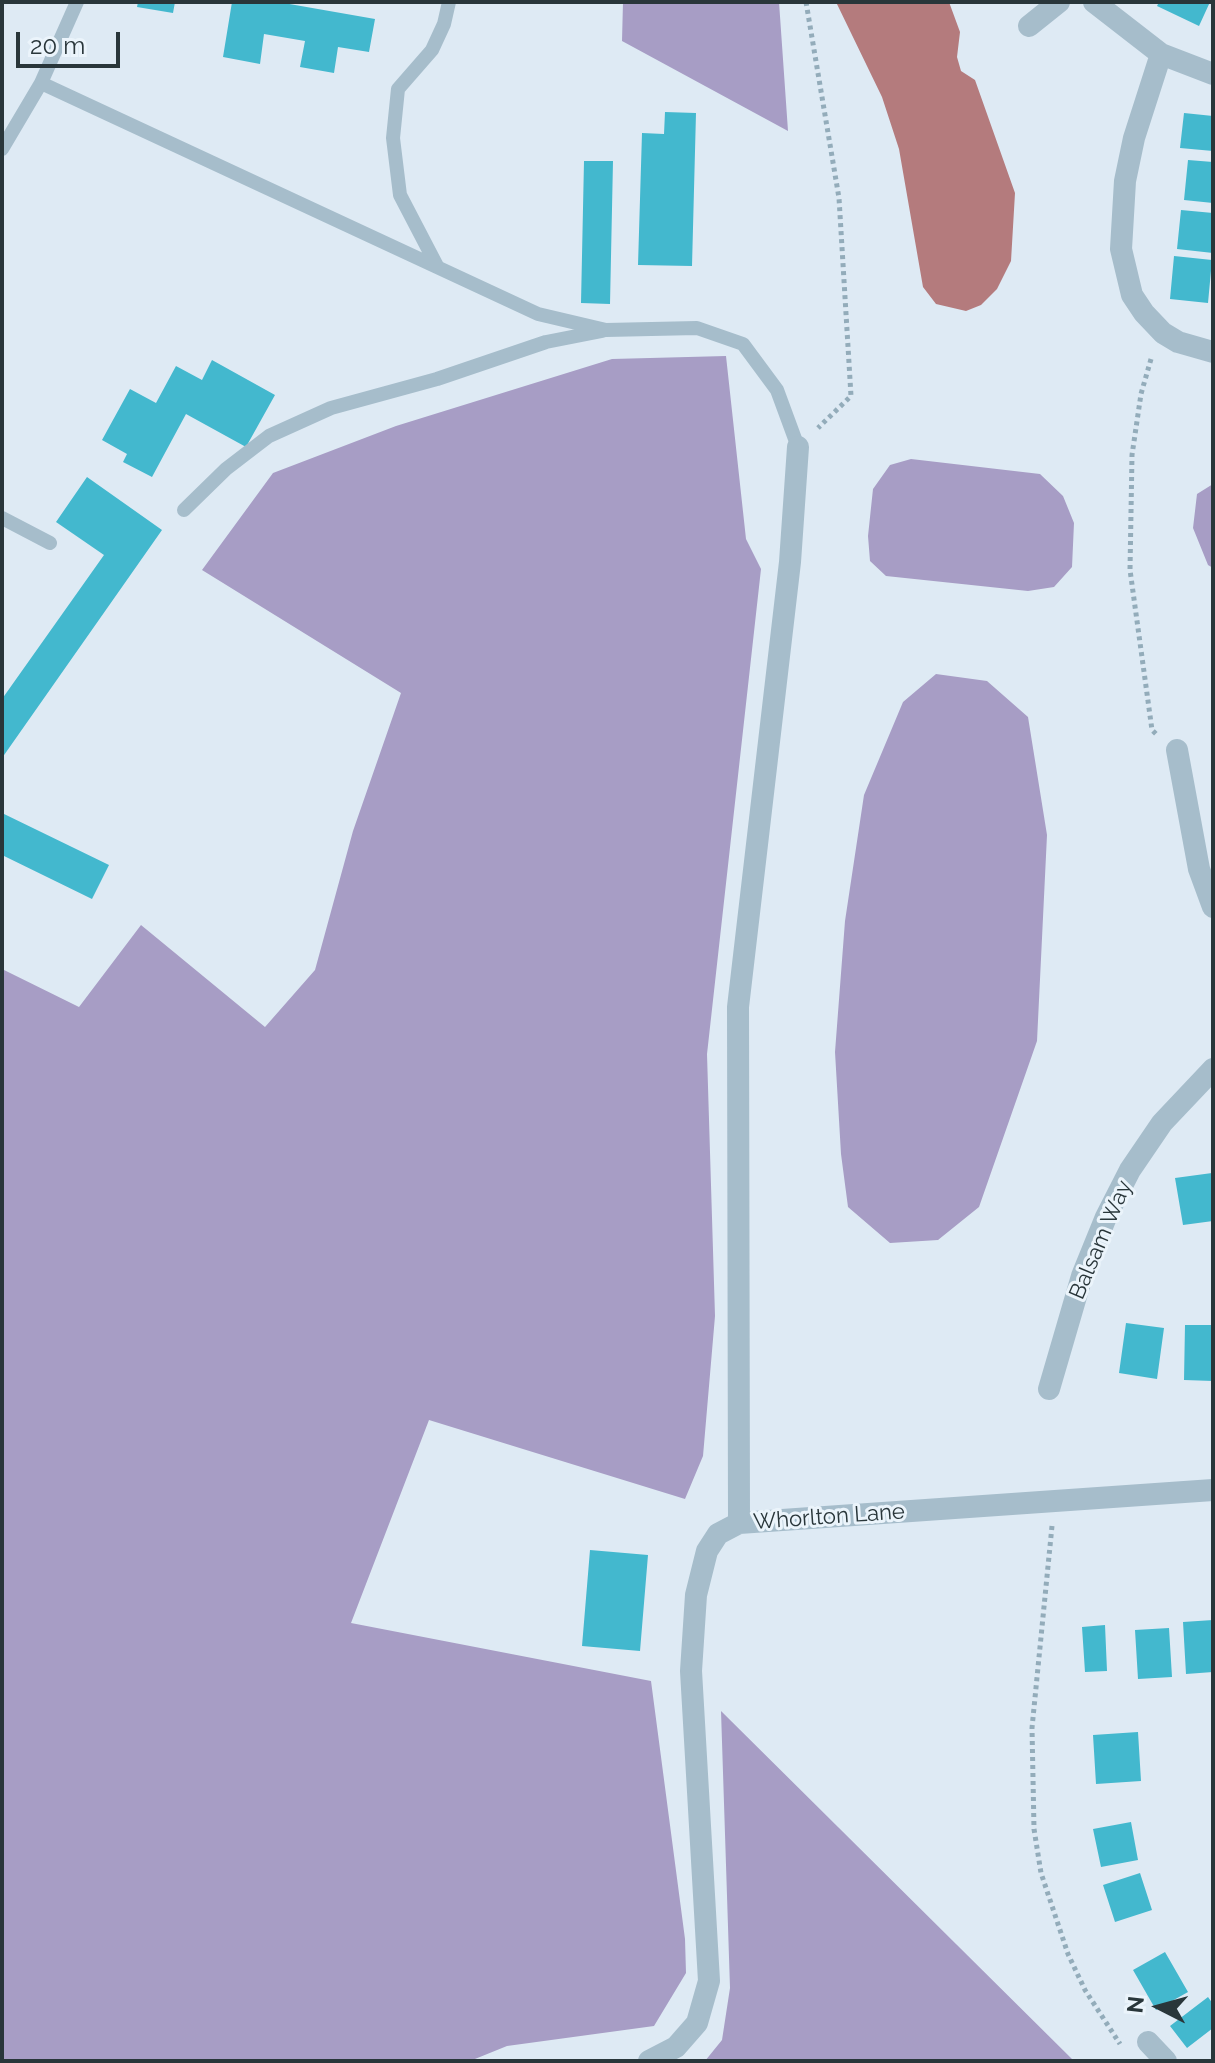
<!DOCTYPE html>
<html>
<head>
<meta charset="utf-8">
<style>
  body { margin:0 }
  #map { position:relative; width:1215px; height:2063px; overflow:hidden; background:#deeaf4; font-family:Raleway,sans-serif }
  canvas { display:block }
  .frame { position:absolute; inset:0; border:4px solid #29363a; pointer-events:none }
  .north { position:absolute; left:1119px; top:1967px; width:80px; height:80px; -webkit-text-stroke:6px #ebf4fb; paint-order:stroke; rotate:276deg; font-size:22px; font-weight:700; line-height:32px; text-align:center; color:#29363a }
  .north::after { content:''; display:block; margin:auto; width:28px; height:36px; background:#29363a; clip-path:polygon(50% 0,100% 100%,50% 72%,0 100%) }
  .scale { position:absolute; left:16px; top:32px; width:104px; height:36px; box-sizing:border-box; border:4px solid #29363a; border-top:0; padding-left:10px; font-size:24px; line-height:28px; white-space:nowrap; color:#29363a; -webkit-text-stroke:6px #ebf4fb; paint-order:stroke }
</style>
</head>
<body>
<div id="map">
<canvas width="1215" height="2063"></canvas>
<div class="frame"></div>
<div class="north">N</div>
<div class="scale">20 m</div>
</div>
<script>
const ctx = document.querySelector('canvas').getContext('2d');
ctx.lineJoin = 'round';
function fill(path, color) {
  ctx.fillStyle = color;
  ctx.fill(path, 'evenodd');
}
function shape(rows) {
  const path = new Path2D();
  for (const r of rows) {
    path.moveTo(r[0], r[1]);
    for (let i = 2; i < r.length; i += 2) path.lineTo(r[i], r[i + 1]);
  }
  return path;
}
function stroke(path, color, width, dash) {
  ctx.strokeStyle = color;
  ctx.lineWidth = width;
  ctx.lineCap = dash ? 'butt' : 'round';
  ctx.setLineDash(dash || []);
  ctx.stroke(path);
}
function drawText(font, color, halo, rows, align = 'center') {
  ctx.font = font + ' Raleway,sans-serif';
  ctx.lineWidth = 6;
  ctx.setLineDash([]);
  ctx.textBaseline = 'middle';
  ctx.strokeStyle = halo;
  ctx.fillStyle = color;
  for (const [text, x, y, turn = 0] of rows) {
    ctx.save();
    ctx.translate(x, y);
    ctx.rotate((+turn || 0) * Math.PI / 180);
    ctx.textAlign = isNaN(turn) ? turn : align;
    if (halo) ctx.strokeText(text, 0, 0);
    ctx.fillText(text, 0, 0);
    ctx.restore();
  }
}
const green = shape([
  [623,2,779,2,788,131,622,41],
  [726,356,746,539,761,569,707,1054,715,1316,703,1456,685,1499,429,1420,351,1623,651,1681,685,1939,686,1973,654,2026,507,2046,470,2061,2,2061,2,969,79,1007,141,925,265,1027,315,970,353,831,401,693,202,570,273,473,396,426,612,359],
  [911,459,1040,474,1063,496,1074,523,1072,567,1054,587,1028,591,886,576,870,561,868,536,873,489,890,465],
  [1213,484,1213,568,1208,565,1193,528,1197,494],
  [936,674,987,681,1028,717,1047,835,1037,1041,979,1207,938,1240,890,1243,848,1207,841,1154,835,1052,845,921,864,795,903,702],
  [721,1711,1074,2061,705,2061,722,2040,730,1988]
]);
const water = shape([
  [836,2,949,2,960,32,957,57,961,71,975,80,1015,193,1011,261,997,289,981,305,966,311,936,304,923,287,899,149,882,97]
]);
const building = shape([
  [138,2,175,2,173,13,137,7],
  [232,2,278,2,375,19,369,52,338,47,334,73,300,67,305,41,264,34,260,64,223,57],
  [1159,2,1210,2,1199,26,1157,6],
  [665,112,696,113,692,266,638,265,642,133,664,134],
  [1184,113,1213,116,1213,151,1180,148],
  [1188,160,1213,162,1213,203,1184,200],
  [584,161,613,161,610,304,581,303],
  [1181,210,1213,213,1213,253,1177,249],
  [1174,256,1212,260,1208,303,1170,299],
  [212,360,275,395,246,447,186,414,152,477,123,462,127,454,102,440,130,389,156,403,176,366,202,380],
  [87,477,162,530,2,758,2,699,104,555,56,522],
  [2,813,109,865,92,899,2,855],
  [1212,1173,1213,1221,1183,1225,1175,1178],
  [1126,1323,1164,1328,1157,1379,1119,1373],
  [1185,1325,1213,1325,1213,1381,1184,1380],
  [590,1550,648,1555,640,1651,582,1646],
  [1213,1620,1213,1672,1186,1674,1183,1622],
  [1105,1625,1107,1671,1085,1672,1082,1627],
  [1169,1628,1172,1677,1138,1679,1135,1630],
  [1138,1732,1141,1781,1096,1784,1093,1735],
  [1131,1822,1138,1860,1101,1867,1093,1829],
  [1140,1873,1152,1910,1115,1922,1103,1885],
  [1165,1952,1188,1992,1156,2010,1133,1970],
  [1208,1997,1213,2004,1213,2028,1187,2048,1170,2026]
]);
const path = shape([
  [806,2,839,198,851,396,818,428],
  [1151,359,1141,394,1132,455,1130,570,1152,730,1157,735],
  [1052,1526,1032,1728,1034,1829,1041,1873,1068,1954,1085,1990,1120,2044]
]);
const service = shape([
  [41,83,538,314,606,330,697,328,743,344,777,390,798,447],
  [2,149,41,83,77,2],
  [437,266,400,195,393,138,398,89,432,50,444,24,449,2],
  [184,510,226,469,269,436,331,408,437,379,546,342,602,331],
  [2,518,50,543]
]);
const minor = shape([
  [1094,2,1161,54,1213,74],
  [1029,26,1059,2],
  [1161,54,1134,138,1125,181,1121,249,1132,295,1144,313,1163,333,1178,342,1213,352],
  [1177,750,1199,869,1213,907],
  [1049,1389,1082,1276,1106,1217,1130,1170,1162,1123,1213,1069],
  [739,1523,738,1007,790,562,798,447],
  [1148,2042,1166,2061],
  [649,2061,676,2047,697,2023,709,1981,691,1671,696,1595,707,1551,718,1534,739,1523,1213,1490]
]);
const streetNames = [
  ["Balsam Way",1101,1240,-67],
  ["Whorlton Lane",829,1517,-4]
];
fill(green, '#a79dc5');
fill(water, '#b47b7d');
fill(building, '#43b8ce');
stroke(path, '#93acba', 5, [4, 4]);
stroke(service, '#a6bdcb', 14);
stroke(minor, '#a6bdcb', 22);
drawText('22px', '#29363a', '#ebf4fb', streetNames);
</script>
</body>
</html>
